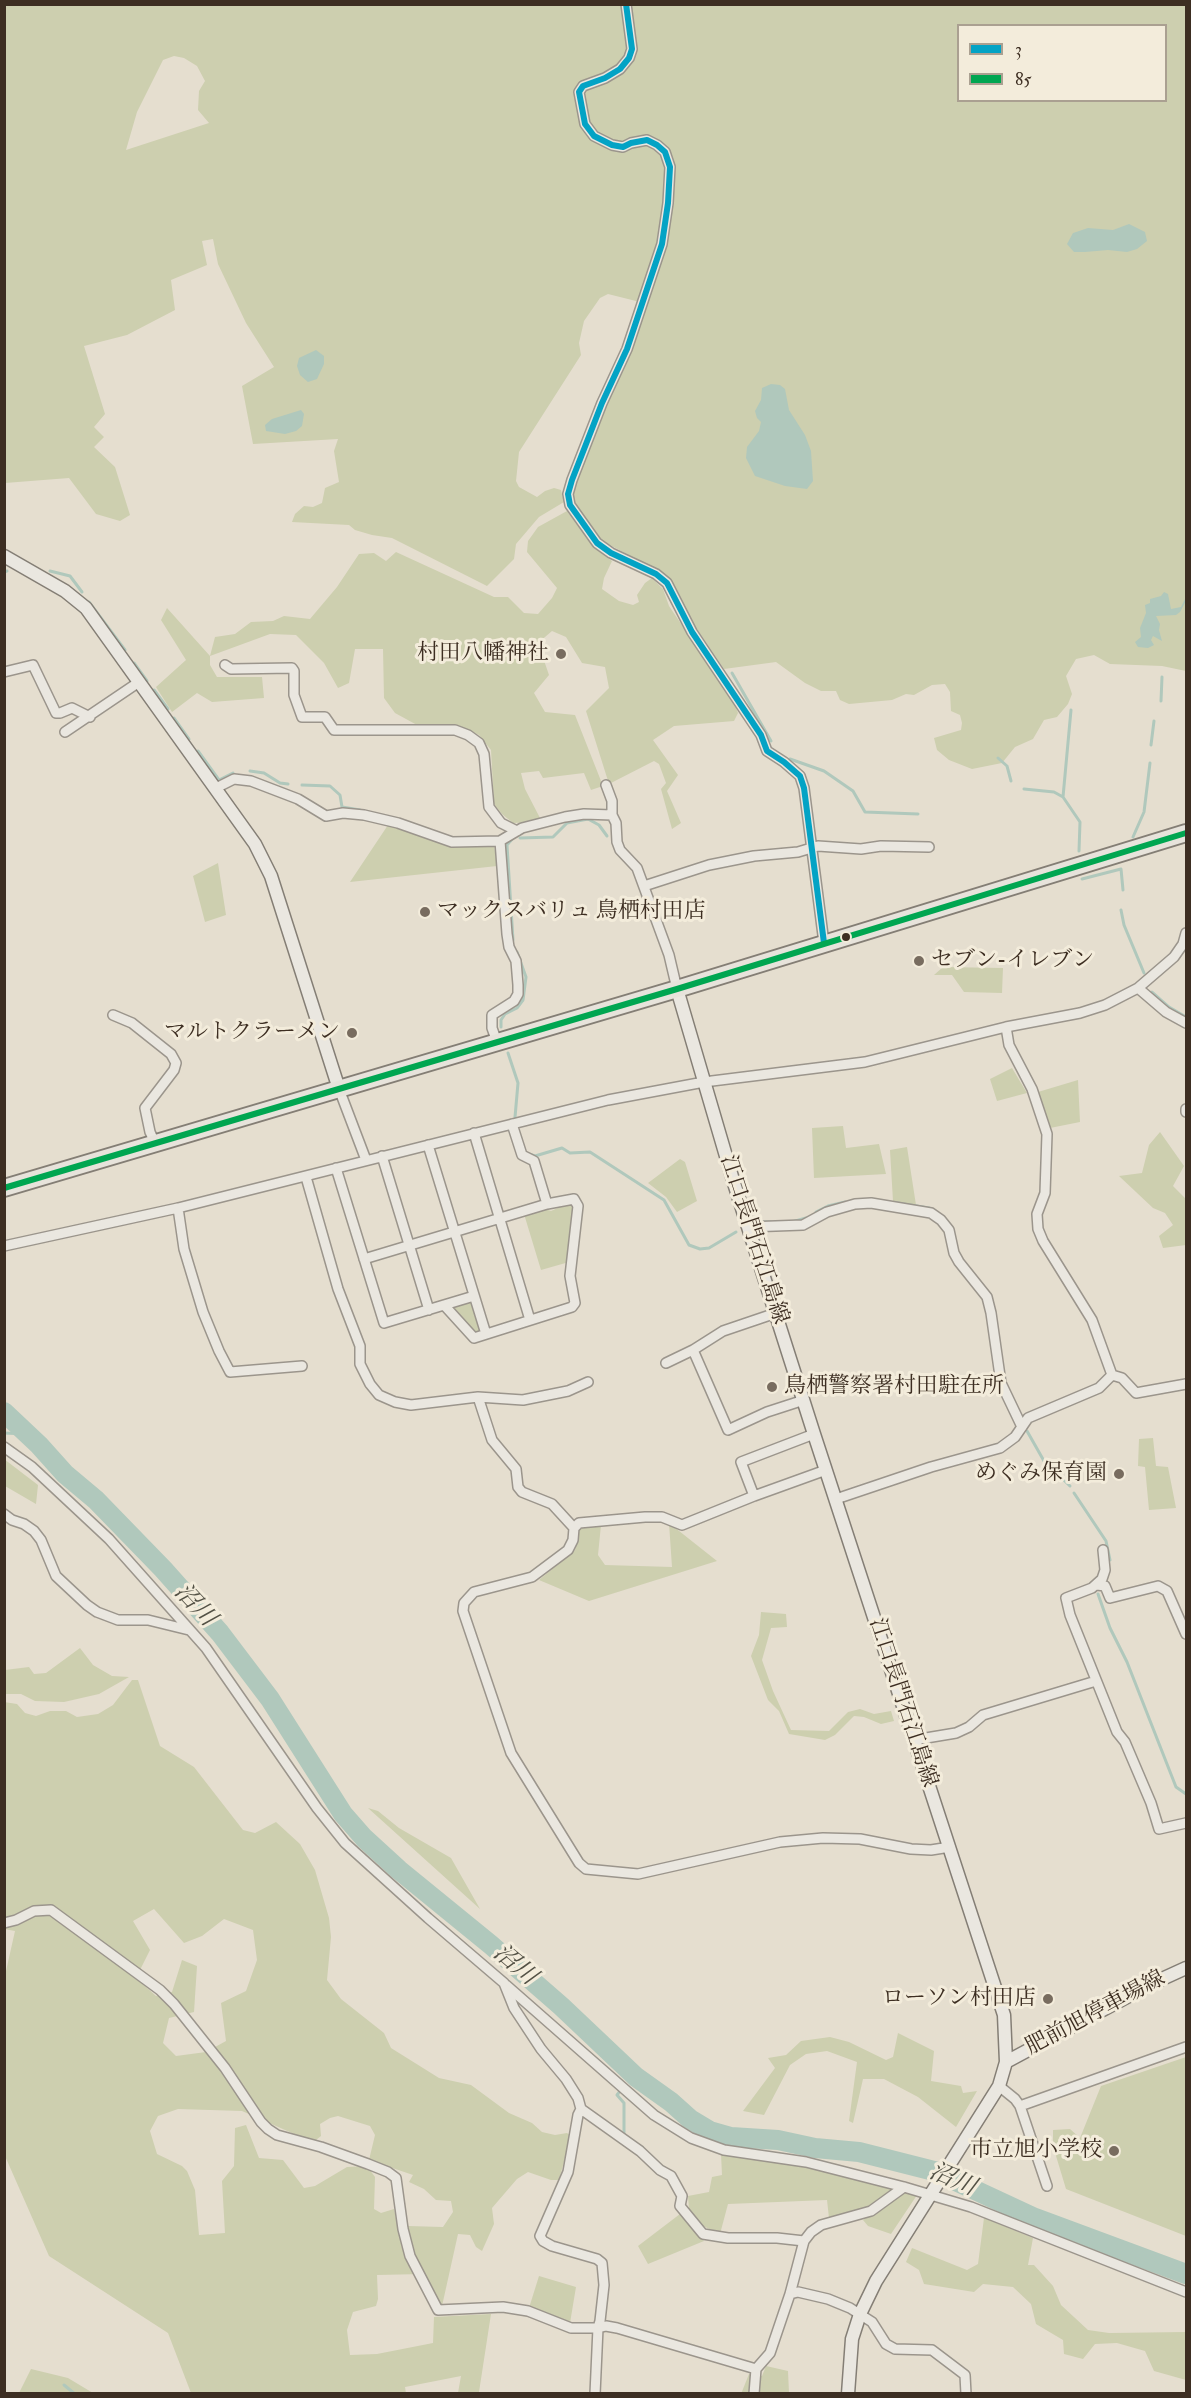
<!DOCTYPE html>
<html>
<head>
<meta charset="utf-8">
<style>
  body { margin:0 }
  #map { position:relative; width:1191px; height:2398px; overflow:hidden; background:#e5decf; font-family:"IM FELL Double Pica",serif }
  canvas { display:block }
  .frame { position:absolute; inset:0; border:6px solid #3d2e22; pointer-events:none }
  .legend { position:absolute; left:957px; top:24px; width:210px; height:78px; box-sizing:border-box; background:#f3ecdb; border:2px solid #aaa091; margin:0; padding:8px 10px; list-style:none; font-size:18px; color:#3d2e22 }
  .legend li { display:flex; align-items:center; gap:12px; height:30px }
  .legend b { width:30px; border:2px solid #aaa091 }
</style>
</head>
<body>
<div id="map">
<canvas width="1191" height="2398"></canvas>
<div class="frame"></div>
<ul class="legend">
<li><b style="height:8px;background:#03a3c5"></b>3</li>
<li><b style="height:8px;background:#00a651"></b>85</li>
</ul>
</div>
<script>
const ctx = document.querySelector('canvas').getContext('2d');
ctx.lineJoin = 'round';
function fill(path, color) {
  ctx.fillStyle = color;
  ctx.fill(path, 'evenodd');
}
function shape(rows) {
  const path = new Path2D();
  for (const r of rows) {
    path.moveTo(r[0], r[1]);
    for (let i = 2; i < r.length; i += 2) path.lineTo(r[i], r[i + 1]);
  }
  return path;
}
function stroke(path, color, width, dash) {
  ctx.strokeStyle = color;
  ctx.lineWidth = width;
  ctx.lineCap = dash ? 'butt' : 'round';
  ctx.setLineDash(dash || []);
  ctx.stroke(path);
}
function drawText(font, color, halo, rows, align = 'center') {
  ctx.font = font + ' "IM FELL Double Pica","Noto Serif JP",serif';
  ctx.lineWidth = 6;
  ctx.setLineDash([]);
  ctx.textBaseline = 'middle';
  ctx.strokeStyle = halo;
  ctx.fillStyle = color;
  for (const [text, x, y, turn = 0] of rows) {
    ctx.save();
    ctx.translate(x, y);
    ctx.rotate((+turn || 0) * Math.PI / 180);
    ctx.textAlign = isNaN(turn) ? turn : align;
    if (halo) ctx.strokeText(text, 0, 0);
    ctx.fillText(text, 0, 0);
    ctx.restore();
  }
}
const green = shape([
  [4,5,1186,5,1186,671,1162,666,1110,664,1094,655,1076,659,1066,676,1072,694,1068,704,1057,717,1044,720,1033,739,1015,747,1002,763,972,769,949,760,937,750,934,738,961,730,962,723,960,715,951,711,950,692,945,684,932,685,914,695,906,694,892,700,849,704,840,700,836,691,821,691,805,683,776,662,724,669,688,616,682,601,659,571,608,544,596,535,575,505,573,494,574,483,592,442,596,424,644,303,608,294,600,298,584,321,579,343,581,355,519,452,516,481,519,487,537,497,545,491,554,488,561,490,564,502,539,517,516,544,514,559,487,586,392,538,372,535,355,530,349,525,292,522,295,514,304,506,313,507,322,503,325,488,339,482,334,451,338,439,253,444,242,386,274,367,246,323,218,264,213,239,202,241,207,265,171,280,175,310,127,335,84,346,105,414,94,427,104,437,94,447,115,467,130,515,120,521,96,514,69,478,5,483],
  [958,26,1166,26,1166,100,958,100],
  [174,56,184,58,197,66,205,81,199,91,198,110,209,123,126,150,137,112,163,60],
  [567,511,593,547,612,561,604,578,602,589,619,601,633,605,639,602,637,595,645,583,652,578,663,589,669,606,734,702,738,713,734,721,674,726,653,740,678,775,667,791,681,823,672,829,661,789,666,783,659,764,654,761,609,784,586,711,609,688,605,667,582,663,566,637,552,631,538,643,549,675,534,693,545,712,575,715,603,786,591,790,584,773,543,778,539,771,521,773,525,789,540,818,534,822,513,823,502,814,494,804,491,750,479,735,458,725,417,725,395,713,384,698,383,649,355,649,349,683,338,688,324,663,296,635,270,634,210,656,210,665,217,677,262,677,264,698,212,702,197,693,172,712,156,687,186,660,161,620,167,608,210,656,215,637,235,634,251,622,273,621,284,616,310,619,337,587,359,554,374,553,386,561,396,552,494,597,508,597,524,613,538,614,552,598,557,588,527,552,528,541,538,527],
  [388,825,454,845,494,845,497,866,350,882],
  [218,863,226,915,205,922,193,876],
  [943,967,1003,968,1002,993,964,992,952,975,934,975],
  [1012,1068,1027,1093,997,1101,990,1079],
  [1078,1080,1080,1122,1050,1128,1038,1092],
  [843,1126,846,1148,879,1144,886,1174,814,1178,812,1128],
  [1160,1132,1184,1166,1173,1186,1186,1199,1186,1245,1163,1248,1159,1236,1173,1225,1165,1213,1153,1208,1119,1176,1142,1173,1149,1145],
  [907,1147,916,1205,893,1201,890,1150],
  [680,1159,685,1162,697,1201,677,1212,666,1197,648,1183],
  [567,1204,573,1207,569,1262,541,1270,524,1214,545,1209,551,1211],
  [469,1302,472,1303,482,1330,474,1333,453,1310,454,1305],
  [1153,1438,1156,1466,1168,1467,1176,1508,1149,1510,1145,1467,1138,1466,1139,1439],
  [4,1459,38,1485,36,1504,5,1486],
  [669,1523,717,1561,589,1601,539,1580,575,1550,580,1528,601,1525,598,1555,605,1565,672,1567],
  [761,1612,786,1614,787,1627,771,1628,762,1660,773,1691,791,1730,829,1731,848,1712,860,1709,874,1714,891,1711,894,1721,881,1724,864,1717,854,1716,835,1735,825,1740,789,1734,779,1711,768,1700,751,1656,759,1635],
  [80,1648,93,1665,112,1676,129,1677,99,1694,64,1702,35,1701,21,1694,5,1694,5,1670,29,1667,34,1674,46,1673],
  [132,1680,138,1680,160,1746,194,1767,243,1830,255,1833,276,1822,300,1844,315,1870,329,1918,331,1937,327,1980,341,1999,384,2033,391,2048,439,2078,471,2085,509,2113,532,2123,542,2132,555,2135,567,2133,571,2136,559,2180,551,2180,528,2172,517,2179,492,2208,494,2224,482,2251,476,2247,470,2235,458,2234,442,2306,423,2274,377,2275,378,2299,376,2306,353,2312,347,2330,350,2355,377,2354,433,2343,434,2317,491,2314,479,2392,481,2393,458,2393,461,2376,405,2387,406,2393,191,2393,168,2333,49,2256,5,2156,4,1980,15,1931,4,1929,4,1702,17,1704,25,1713,36,1716,50,1711,66,1711,77,1717,98,1714,113,1705],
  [154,1909,184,1943,202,1936,224,1919,253,1930,257,1960,246,1991,221,2003,226,2041,206,2052,176,2056,163,2043,169,2018,194,2012,197,1966,182,1960,172,1992,156,1996,136,1978,150,1950,133,1921],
  [178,2109,242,2111,301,2137,316,2140,321,2136,320,2124,330,2118,338,2116,370,2126,375,2135,369,2160,413,2175,409,2182,424,2189,436,2200,451,2201,453,2212,443,2227,408,2226,402,2248,394,2209,381,2213,374,2209,375,2177,367,2166,347,2167,315,2186,304,2188,283,2160,259,2158,246,2125,235,2128,234,2166,222,2181,225,2233,199,2235,195,2190,187,2171,182,2166,157,2154,150,2131,158,2116],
  [368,1808,378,1811,399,1828,451,1858,480,1909],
  [898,2033,934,2051,931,2081,961,2086,963,2093,977,2091,956,2127,918,2097,884,2079,863,2079,853,2123,849,2121,857,2062,827,2051,806,2054,790,2065,764,2115,743,2111,775,2068,768,2058,786,2055,801,2041,830,2037,849,2042,886,2060,893,2057],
  [1186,2057,1186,2236,1066,2189,1053,2146,1053,2130,1070,2129,1080,2138,1101,2086],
  [721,2154,803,2165,893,2189,869,2208,829,2218,827,2200,728,2204,720,2234,703,2226,689,2209,688,2196,709,2192,712,2177,722,2175],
  [906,2192,917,2195,891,2234,868,2226,863,2220],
  [680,2214,704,2241,648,2264,638,2246],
  [984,2218,1033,2238,1028,2265,1034,2265,1053,2286,1061,2305,1088,2330,1109,2333,1186,2332,1186,2380,1154,2371,1145,2351,1117,2343,1095,2344,1083,2359,1064,2354,1063,2340,1036,2324,1031,2304,1013,2287,983,2284,974,2292,924,2284,919,2270,906,2262,912,2248,967,2270,978,2264],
  [539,2276,576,2287,570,2323,529,2308],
  [766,2366,788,2371,789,2393,741,2394,749,2374,762,2376],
  [31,2369,68,2378,93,2393,19,2393]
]);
const water = shape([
  [1129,224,1145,232,1147,241,1137,249,1127,252,1108,250,1085,252,1074,252,1067,244,1073,233,1088,228,1113,230],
  [316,350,324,356,324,364,317,379,308,382,300,375,297,366,299,358],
  [771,384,780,385,785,389,789,410,805,435,811,451,813,481,807,489,785,486,755,476,746,458,747,447,759,431,761,422,757,418,755,411,761,400,762,388],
  [301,410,304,414,302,426,296,431,285,434,266,431,265,425,272,419],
  [1164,592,1168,594,1171,609,1181,607,1186,597,1186,601,1180,612,1176,615,1156,616,1160,624,1159,630,1162,641,1153,636,1151,640,1154,645,1148,648,1138,647,1135,642,1141,637,1140,628,1146,613,1145,605,1150,603,1150,599,1161,596]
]);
const stream = shape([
  [50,571,70,576,82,592],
  [4,572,7,571],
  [89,602,125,650],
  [134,663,147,681],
  [732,673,771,741],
  [154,690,168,709],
  [1161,701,1162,677],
  [174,718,189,739],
  [1151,745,1154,721],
  [198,751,219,780,233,773],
  [998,758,1007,766,1011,781],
  [790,759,824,771,853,791,865,812,918,814],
  [250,771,264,773,280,783,288,784],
  [302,785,330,786,340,795,342,807,360,810],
  [1024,789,1054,792,1063,797,1080,822,1079,851],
  [1063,797,1071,710],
  [1133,837,1144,812,1150,763],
  [513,838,507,845,513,940],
  [520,838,553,837,567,823,588,819,599,825,607,836],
  [1082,879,1121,869,1123,890],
  [1121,910,1124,925,1144,973],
  [1152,992,1169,1007,1186,1017],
  [501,1027,501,1020,505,1014,517,1008,523,1000,526,977,517,952],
  [508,1053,518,1083,515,1117],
  [529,1154,535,1156,562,1148,570,1153,590,1152,664,1200,689,1245,700,1249,709,1248,736,1232],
  [897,1203,929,1208],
  [816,1212,828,1206,845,1202],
  [758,1222,771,1222],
  [792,1222,806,1218],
  [1027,1431,1044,1461,1070,1486],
  [4,1433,26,1434],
  [1074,1493,1106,1541,1110,1560],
  [1098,1594,1110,1628,1127,1662,1176,1787,1186,1794],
  [620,2091,617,2095,624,2103,624,2133],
  [64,2385,75,2394]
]);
const river = shape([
  [4,1412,39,1445,65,1474,96,1500,163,1569,220,1633,270,1699,343,1814,364,1838,399,1870,491,1945,561,2006,636,2077,671,2102,690,2119,710,2131,731,2137,778,2140,815,2148,859,2152,934,2171,1035,2218,1186,2274]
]);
const street = shape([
  [626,4,632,49,629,58,620,69,605,78,583,86,579,92,585,124,594,136,612,145,623,147,631,143,647,140,657,145,665,152,670,167,668,203,662,244,627,349,602,403,572,480,568,494,570,505,597,543,611,553,656,574,667,583,692,632,761,735,767,751,784,762,800,776,804,788,824,943],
  [225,665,231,669,292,668,294,671,294,695,302,717,325,717,334,730,455,730,468,735,479,743,484,754,489,807,501,823,517,831],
  [4,672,33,665,56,713,60,713,72,708,90,717],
  [65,732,139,682],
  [606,785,612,801,612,815,616,823,617,842,620,850,637,868,669,955,677,989],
  [216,788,234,779,251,781,298,799,326,816,343,813,364,815,398,823,452,842,500,841,522,828,565,817,584,814,612,815],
  [644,886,709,865,754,856,798,852,818,846,861,849,881,846,929,847],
  [1138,988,1166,1012,1186,1023],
  [113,1015,132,1023,171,1054,176,1063,174,1070,145,1108,150,1132,155,1143],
  [1006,1027,1009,1045,1032,1089,1047,1134,1045,1193,1037,1214,1038,1229,1043,1241,1092,1320,1112,1375,1122,1378,1136,1393,1186,1384],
  [497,1042,492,1028,492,1015,514,1001,518,994,518,985,516,961,509,947,507,934,500,841],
  [339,1089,366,1160],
  [1186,1109,1186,1112],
  [474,1133,530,1320],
  [428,1145,486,1334],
  [382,1156,429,1310],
  [336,1168,384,1323,474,1296],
  [306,1177,338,1289,360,1346,360,1364,370,1384,379,1395,395,1402,411,1405,478,1397,523,1400,568,1391,588,1382],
  [178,1208,184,1249,203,1312,219,1351,230,1372,302,1366],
  [748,1227,803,1225,827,1212,855,1204,871,1203,931,1213,941,1220,949,1230,954,1253,959,1262,987,1297,991,1313,1001,1383,1022,1427],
  [4,1246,178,1208,608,1100,704,1082,865,1062,1006,1027,1080,1013,1105,1005,1138,988,1174,957,1183,944,1186,933],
  [364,1259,547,1204,534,1161,522,1155,512,1124],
  [444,1305,474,1338,572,1307,575,1303,570,1276,578,1206,574,1199,547,1204],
  [693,1350,728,1430,767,1412,804,1400],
  [666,1363,693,1350,723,1331,776,1313],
  [478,1397,492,1440,516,1469,518,1487,522,1492,552,1504,574,1528],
  [4,1447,32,1467,109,1539,206,1648,317,1808,345,1843,428,1918,504,1983,514,2008,541,2049,566,2079,578,2098,581,2109,640,2151,660,2170,671,2176,682,2196,680,2206,703,2234,728,2238,777,2238,804,2241],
  [826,1470,754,1496,682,1525,662,1517,645,1517,579,1523,574,1528,573,1540,568,1550,532,1577,474,1592,464,1603,463,1611,511,1753,579,1863,586,1869,638,1874,780,1842,823,1838,860,1839,911,1849,931,1850,950,1847],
  [754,1496,741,1462,814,1434],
  [836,1499,931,1467,1000,1448,1015,1437,1028,1418,1099,1388,1112,1375],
  [4,1514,12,1520,24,1524,34,1531,41,1540,56,1576,87,1605,97,1612,118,1620,148,1620,189,1630],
  [1103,1550,1105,1570,1102,1579,1092,1588,1066,1598,1070,1615,1117,1732,1125,1742,1151,1803,1159,1829,1186,1823],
  [1097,1585,1105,1586,1110,1598,1158,1586,1167,1591,1186,1634],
  [914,1740,956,1733,969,1727,983,1715,1096,1681],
  [4,1923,16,1920,34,1911,51,1910,160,1990,174,2004,225,2068,261,2122,268,2129,277,2135,321,2147,368,2164,388,2172,396,2178,403,2229,410,2256,438,2310,503,2307,528,2311,571,2328,598,2328,606,2326,617,2328,756,2369,770,2353,790,2294,798,2292,828,2299,850,2308,872,2322,886,2344,895,2349,932,2350,965,2375,966,2394],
  [506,1985,654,2115,691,2138,724,2150,806,2162,904,2187,971,2207,1186,2292],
  [999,2086,1015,2099,1020,2106,1047,2186],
  [1020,2106,1186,2047],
  [581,2109,578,2115,568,2172,540,2236,543,2241,552,2246,597,2259,602,2263,604,2285,600,2321,598,2328,595,2394],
  [790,2294,804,2241,811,2232,821,2225,871,2211,904,2187],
  [754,2394,756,2369]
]);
const secondary = shape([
  [4,556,65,591,86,608,255,844,271,876,339,1089],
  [677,989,733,1180,814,1434,1004,2015,1006,2062,999,2086,876,2281,860,2314,852,2339,848,2394],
  [1006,2062,1151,1984,1186,1968]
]);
const highway = shape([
  [4,1188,677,989,1186,833]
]);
const bus1 = shape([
  [626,4,632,49,629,58,620,69,605,78,583,86,579,92,585,124,594,136,612,145,623,147,631,143,647,140,657,145,665,152,670,167,668,203,662,244,627,349,602,403,572,480,568,494,570,505,597,543,611,553,656,574,667,583,692,632,761,735,767,751,784,762,800,776,804,788,824,943]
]);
const bus2 = shape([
  [4,1188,677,989,1186,833]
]);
const markers = [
  [561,654,6,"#786c5f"],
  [425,912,6,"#786c5f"],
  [846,937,5,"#3d2e22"],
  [919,961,6,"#786c5f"],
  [352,1033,6,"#786c5f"],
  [772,1387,6,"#786c5f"],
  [1119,1474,6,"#786c5f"],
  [1048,1999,6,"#786c5f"],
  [1114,2151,6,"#786c5f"]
];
const poiNames = [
  ["村田八幡神社",549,654],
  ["マックスバリュ 鳥栖村田店",437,912,"left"],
  ["セブン-イレブン",931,961,"left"],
  ["マルトクラーメン",340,1033],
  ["鳥栖警察署村田駐在所",784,1387,"left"],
  ["めぐみ保育園",1107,1474],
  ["ローソン村田店",1036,1999],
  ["市立旭小学校",1102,2151]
];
const streetNames = [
  ["江口長門石江島線",753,1240,72],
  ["江口長門石江島線",902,1703,72],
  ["肥前旭停車場線",1096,2014,-28]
];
const waterNames = [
  ["沼川",194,1606,47],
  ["沼川",514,1966,40],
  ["沼川",952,2181,23]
];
fill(green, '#cdcfaf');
fill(water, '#b0c8bc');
stroke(stream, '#b0c8bc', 3);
stroke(river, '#b0c8bc', 20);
stroke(street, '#9b958c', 12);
stroke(secondary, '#847e75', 15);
stroke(highway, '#847e75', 20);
stroke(street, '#eae7e0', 9);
stroke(secondary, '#eae7e0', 12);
stroke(highway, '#e7e3db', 16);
stroke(bus1, '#03a3c5', 6);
stroke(bus2, '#00a651', 6);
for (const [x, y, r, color] of markers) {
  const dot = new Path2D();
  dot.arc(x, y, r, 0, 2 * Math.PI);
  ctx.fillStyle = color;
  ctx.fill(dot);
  stroke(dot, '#f3ecdb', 2);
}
drawText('22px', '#3d2e22', '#f3ecdb', poiNames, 'right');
drawText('22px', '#3d2e22', '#f3ecdb', streetNames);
drawText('italic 24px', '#545246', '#f3ecdb', waterNames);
</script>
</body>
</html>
